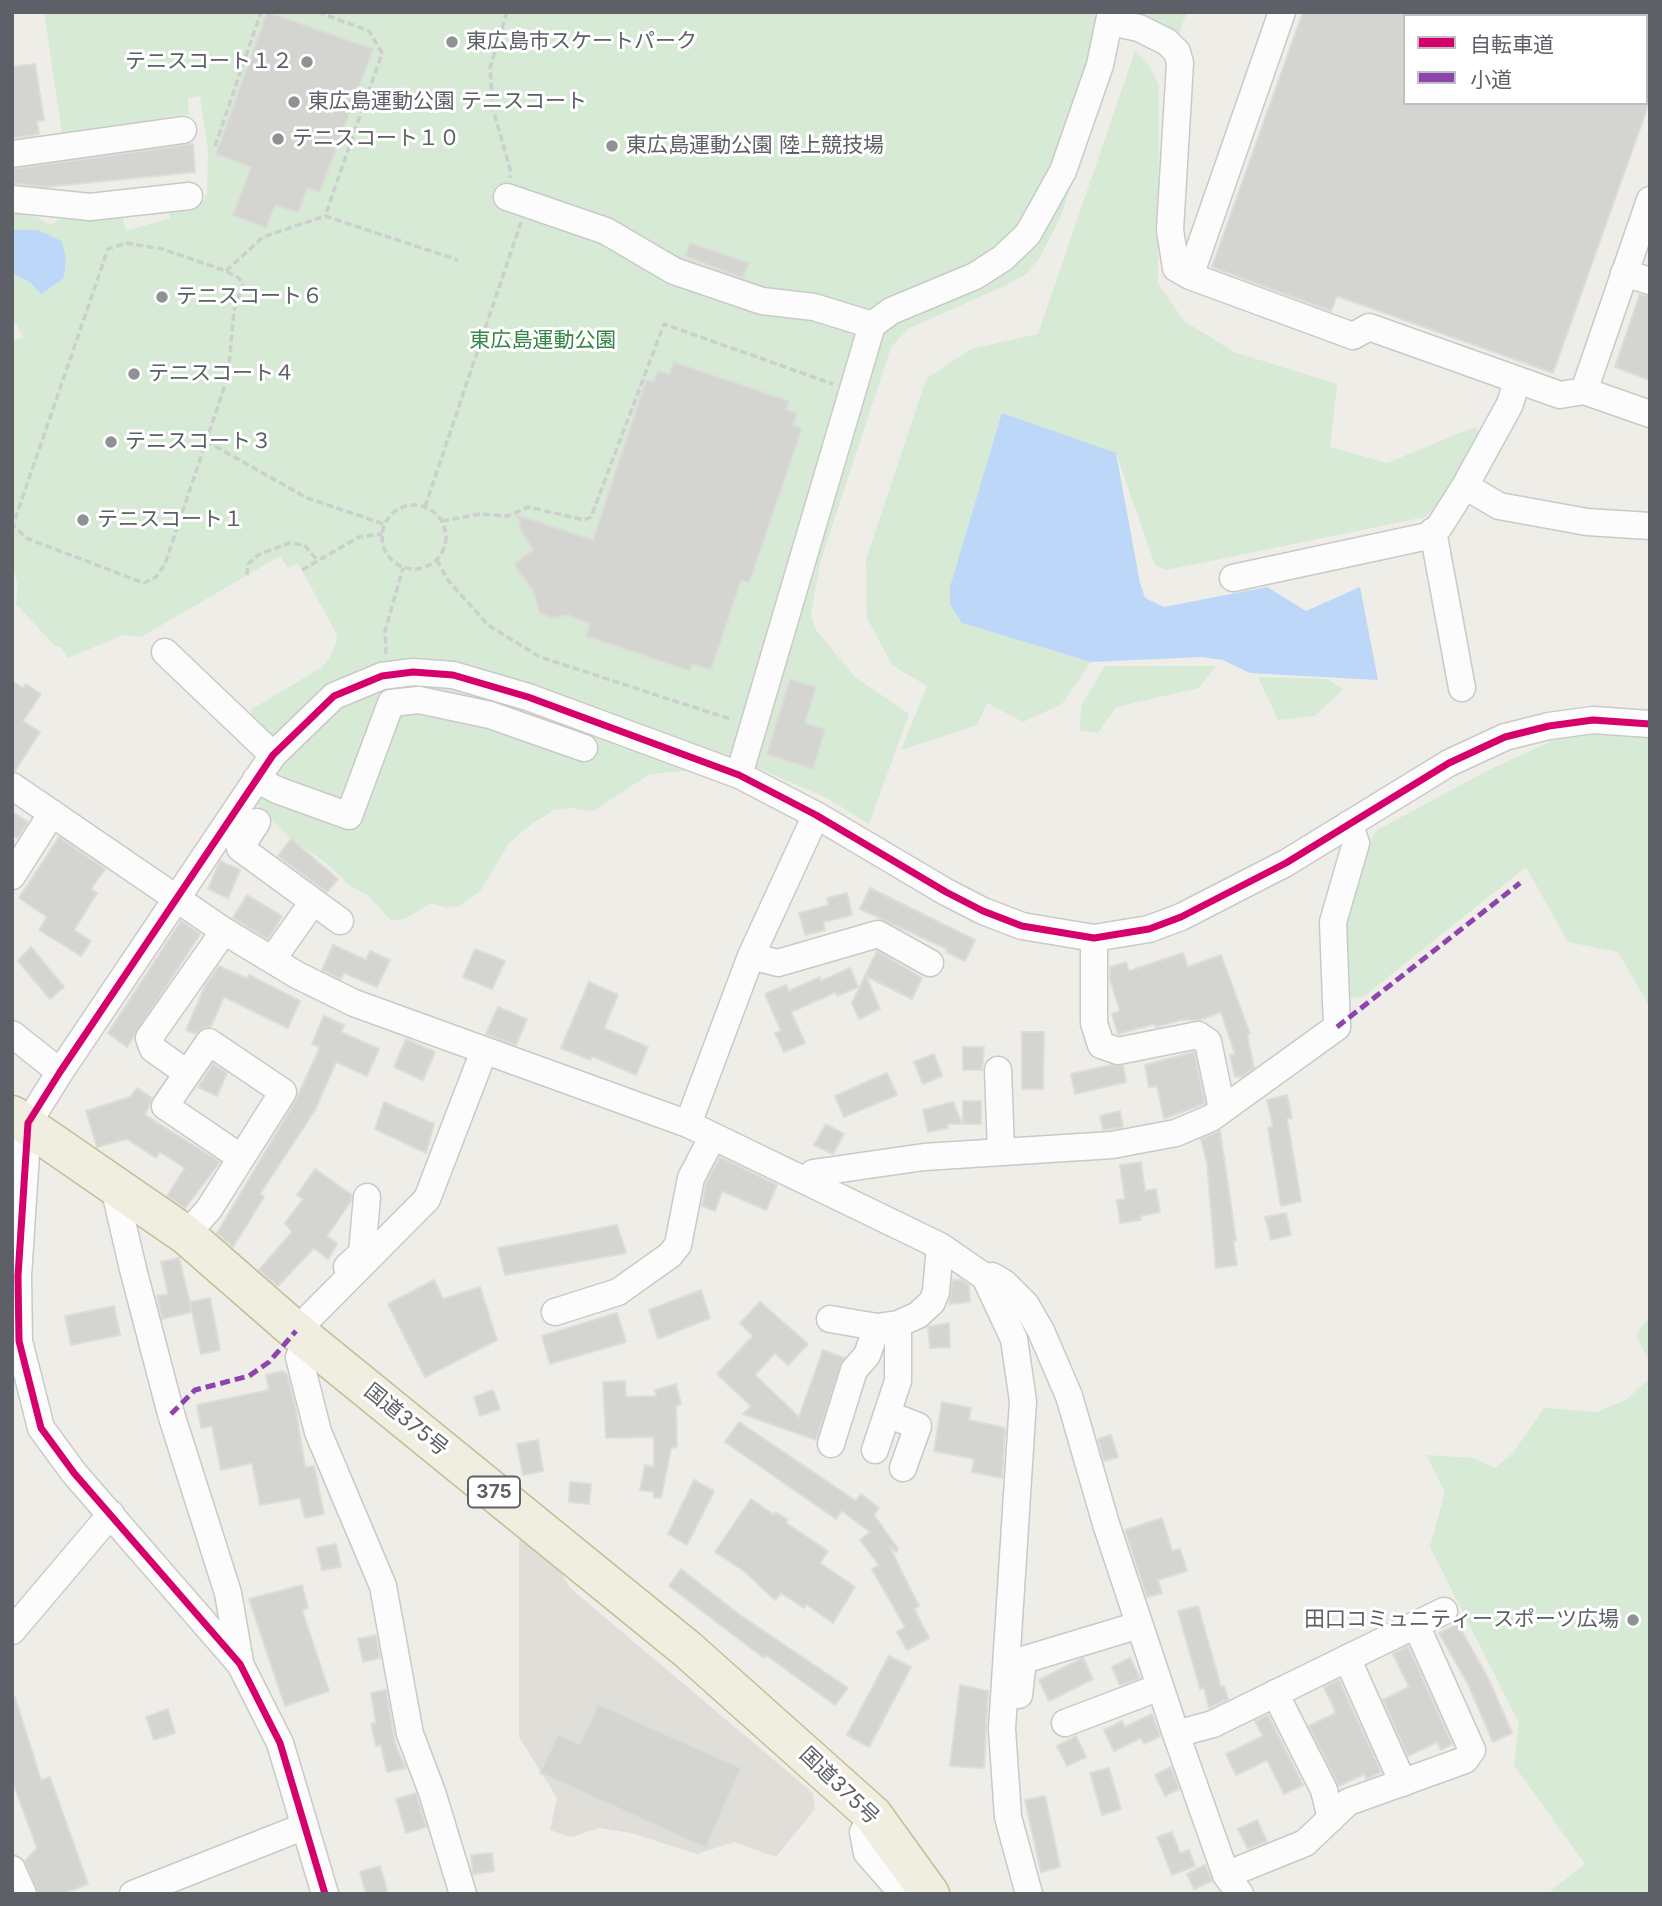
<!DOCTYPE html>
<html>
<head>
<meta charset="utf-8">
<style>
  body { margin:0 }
  #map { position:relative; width:1662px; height:1906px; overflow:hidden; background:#eeede8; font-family:Inter,"Noto Sans JP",sans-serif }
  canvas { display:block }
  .frame { position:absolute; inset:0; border:14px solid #5d6066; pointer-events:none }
  .legend { position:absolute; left:1403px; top:14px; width:245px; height:91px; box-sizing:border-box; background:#fff; border:2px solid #bebfc2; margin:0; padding:9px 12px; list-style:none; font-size:21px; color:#5d6066 }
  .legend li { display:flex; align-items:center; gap:14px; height:35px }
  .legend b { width:35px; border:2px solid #bebfc2 }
</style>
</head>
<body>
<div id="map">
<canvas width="1662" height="1906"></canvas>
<div class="frame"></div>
<ul class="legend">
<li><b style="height:9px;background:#d6006c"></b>自転車道</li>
<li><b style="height:9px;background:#8e44ad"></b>小道</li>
</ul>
</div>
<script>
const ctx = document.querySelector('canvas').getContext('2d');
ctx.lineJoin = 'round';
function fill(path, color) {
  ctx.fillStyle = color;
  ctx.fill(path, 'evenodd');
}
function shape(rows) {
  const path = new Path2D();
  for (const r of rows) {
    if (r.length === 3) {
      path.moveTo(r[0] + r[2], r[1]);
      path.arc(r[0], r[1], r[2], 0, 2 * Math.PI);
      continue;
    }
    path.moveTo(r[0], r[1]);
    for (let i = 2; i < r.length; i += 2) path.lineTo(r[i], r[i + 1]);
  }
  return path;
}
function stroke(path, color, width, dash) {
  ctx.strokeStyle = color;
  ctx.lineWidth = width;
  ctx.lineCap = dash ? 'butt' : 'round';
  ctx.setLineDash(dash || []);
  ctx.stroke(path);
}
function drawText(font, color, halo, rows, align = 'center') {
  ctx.font = font + ' Inter,"Noto Sans JP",sans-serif';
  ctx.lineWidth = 6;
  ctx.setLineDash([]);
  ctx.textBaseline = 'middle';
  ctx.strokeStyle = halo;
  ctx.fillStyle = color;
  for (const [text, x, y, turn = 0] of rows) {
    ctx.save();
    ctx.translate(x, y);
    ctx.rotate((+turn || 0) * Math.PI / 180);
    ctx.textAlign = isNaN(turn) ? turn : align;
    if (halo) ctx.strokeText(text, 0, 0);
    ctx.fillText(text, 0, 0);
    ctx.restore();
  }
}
const industrial = shape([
  [519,1536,559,1568,570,1588,813,1793,815,1809,776,1857,734,1842,697,1854,631,1833,600,1828,571,1837,550,1830,557,1798,519,1737]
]);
const green = shape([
  [44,12,1187,12,1179,33,1126,14,1061,216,1040,257,1026,274,1007,285,909,328,891,347,820,563,811,614,816,630,855,677,909,714,869,824,827,798,751,765,650,774,593,811,572,808,554,810,533,823,509,843,481,890,459,906,446,908,431,903,406,918,391,921,368,895,350,886,326,863,291,839,255,803,277,773,278,765,290,748,256,723,251,716,252,709,322,667,330,657,337,641,336,633,298,563,288,568,280,556,141,637,123,635,68,658,60,646,56,647,16,604,18,587,12,560,12,341,24,338,12,317,12,273,31,283,65,275,63,266,66,257,62,241,38,230,12,230,12,204,51,225,60,219,73,216,87,221,122,215,126,231,170,218,167,204,203,203,207,193,208,150,200,96,188,98,189,114,62,134],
  [1135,51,1148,64,1159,85,1158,283,1184,321,1234,352,1337,384,1330,447,1387,463,1475,427,1481,438,1436,508,1425,517,1166,570,1155,565,1116,453,962,623,1091,662,1062,704,1023,722,987,703,977,725,901,750,927,686,892,665,867,618,866,559,926,379,971,349,1038,334],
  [1105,666,1216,666,1199,688,1116,707,1098,733,1080,731,1081,706],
  [1258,677,1327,679,1343,689,1315,716,1278,720],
  [1604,733,1650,737,1650,1007,1618,952,1568,942,1526,867,1363,997,1345,998,1337,916,1351,871,1377,830,1489,770,1556,739],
  [1650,1316,1650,1362,1636,1336],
  [1650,1378,1650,1894,1547,1894,1585,1864,1514,1765,1519,1723,1430,1547,1445,1492,1426,1455,1473,1458,1495,1468,1513,1453,1544,1408,1597,1412,1626,1400]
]);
const water = shape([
  [12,230,38,230,62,241,66,257,64,278,41,294,31,283,12,273],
  [1002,413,1116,453,1140,583,1145,598,1164,607,1267,587,1306,611,1360,587,1378,680,1250,673,1223,660,1201,657,1091,662,962,623,950,604,950,587]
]);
const building = shape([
  [267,12,373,49,320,192,307,188,298,213,275,205,266,228,233,215,251,167,216,154,267,12],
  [1303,12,1405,12,1405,103,1649,103,1553,373,1337,296,1331,311,1212,267,1303,12],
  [35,64,44,120,37,121,39,134,12,138,12,67,35,64],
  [193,144,195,172,45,187,12,183,12,169,193,144],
  [690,243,749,263,743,278,685,256,690,243],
  [1640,294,1650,296,1650,380,1615,367,1640,294],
  [674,362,789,401,786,410,797,413,793,425,802,428,749,583,741,580,711,670,692,664,690,671,586,636,590,624,568,615,551,618,539,612,534,592,514,564,533,550,521,530,517,515,593,540,646,380,654,382,658,371,669,374,674,362],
  [790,679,816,687,805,723,825,729,813,769,767,754,790,679],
  [12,681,23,688,26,684,41,694,23,721,40,732,15,771,12,770,12,681],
  [12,812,28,822,17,838,12,835,12,812],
  [59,837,105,869,91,889,97,893,74,930,91,941,81,956,39,930,47,917,19,898,59,837],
  [291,839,338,879,327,892,278,856,291,839],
  [220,861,240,870,228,898,208,889,220,861],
  [870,888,975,940,965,961,946,952,947,949,860,909,870,888],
  [847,893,852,915,823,922,825,930,805,935,799,913,829,905,827,898,847,893],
  [247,895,282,916,268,939,233,918,247,895],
  [181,921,200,934,127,1047,108,1033,181,921],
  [333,945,366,960,370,951,390,960,377,987,344,973,341,979,322,970,333,945],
  [31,947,64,987,50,999,18,961,31,947],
  [475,949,505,961,492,989,463,977,475,949],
  [877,951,922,978,912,999,866,976,880,1009,859,1019,852,1003,877,951],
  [1183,953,1188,967,1221,955,1250,1034,1247,1035,1254,1068,1243,1076,1235,1077,1230,1055,1235,1054,1221,1012,1200,1020,1181,1020,1156,1027,1154,1024,1118,1034,1112,1014,1120,1011,1110,980,1110,967,1126,962,1129,971,1183,953],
  [219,966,248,979,249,975,300,1001,288,1028,224,997,211,1026,202,1028,195,1034,186,1030,206,984,219,966],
  [850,968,858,987,837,996,836,992,791,1012,805,1043,784,1052,775,1033,781,1031,765,994,786,985,789,991,820,977,821,981,850,968],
  [589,982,618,995,604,1028,648,1047,636,1075,592,1056,590,1060,561,1048,589,982],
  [498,1007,527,1019,516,1045,486,1034,498,1007],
  [324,1016,344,1025,341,1032,379,1049,367,1076,336,1062,315,1110,260,1194,264,1197,233,1247,217,1233,296,1100,320,1047,312,1044,324,1016],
  [1022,1032,1044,1032,1043,1089,1022,1089,1022,1032],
  [406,1039,435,1052,423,1080,394,1067,406,1039],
  [963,1047,984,1047,982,1070,963,1070,963,1047],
  [1194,1052,1205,1103,1164,1119,1157,1086,1149,1087,1145,1065,1194,1052],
  [934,1054,942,1076,923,1084,914,1062,934,1054],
  [213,1064,227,1073,217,1096,198,1087,213,1064],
  [1111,1065,1123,1066,1126,1082,1075,1094,1071,1074,1111,1065],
  [887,1073,897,1095,844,1117,835,1096,887,1073],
  [137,1088,152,1098,145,1115,220,1162,185,1208,167,1196,185,1168,160,1152,156,1158,127,1139,97,1147,86,1111,130,1097,137,1088],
  [1287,1095,1292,1118,1287,1119,1301,1201,1281,1206,1268,1128,1273,1126,1267,1100,1287,1095],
  [963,1101,981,1101,981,1124,963,1124,963,1101],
  [384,1102,434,1124,426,1153,375,1129,384,1102],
  [953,1102,962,1124,947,1124,948,1128,928,1132,923,1110,953,1102],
  [1120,1111,1123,1127,1103,1130,1100,1116,1120,1111],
  [826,1124,844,1134,833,1154,814,1145,826,1124],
  [1220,1131,1236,1240,1233,1241,1237,1265,1216,1268,1207,1163,1201,1139,1220,1131],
  [720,1157,777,1185,766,1210,722,1191,715,1211,702,1206,706,1183,720,1157],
  [1141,1162,1145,1191,1156,1189,1160,1212,1140,1216,1141,1220,1120,1223,1117,1200,1125,1199,1120,1165,1141,1162],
  [315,1169,352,1195,351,1201,327,1236,337,1244,328,1259,314,1248,278,1286,259,1270,292,1232,285,1223,303,1199,297,1195,315,1169],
  [1286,1213,1291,1235,1271,1240,1265,1217,1286,1213],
  [617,1225,626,1253,505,1275,498,1248,617,1225],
  [179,1258,192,1312,162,1319,157,1296,168,1294,161,1262,179,1258],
  [434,1280,443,1299,480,1287,497,1340,425,1377,388,1304,434,1280],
  [953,1280,961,1280,969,1285,970,1302,949,1304,953,1280],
  [701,1290,710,1318,658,1339,649,1310,701,1290],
  [210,1298,220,1350,201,1354,190,1302,210,1298],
  [760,1302,808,1344,788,1365,775,1353,755,1375,799,1417,823,1350,844,1358,816,1440,743,1414,751,1406,717,1374,753,1336,740,1323,760,1302],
  [114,1306,120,1335,71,1345,65,1316,114,1306],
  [617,1313,626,1342,550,1364,542,1336,617,1313],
  [949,1323,950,1347,930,1348,928,1327,949,1323],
  [282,1371,287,1374,295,1404,305,1467,314,1466,324,1514,305,1518,300,1498,260,1505,252,1463,221,1470,212,1426,201,1428,197,1405,269,1390,266,1375,282,1371],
  [625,1381,626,1397,656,1396,655,1390,676,1384,681,1404,676,1406,677,1447,671,1448,661,1498,654,1497,654,1492,640,1490,645,1465,654,1467,654,1437,606,1438,603,1382,625,1381],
  [493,1390,500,1409,480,1416,474,1397,493,1390],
  [942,1402,971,1408,969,1420,1005,1428,1002,1478,972,1472,974,1459,934,1451,942,1402],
  [739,1422,856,1501,861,1494,879,1508,874,1515,898,1549,896,1552,889,1546,919,1606,914,1609,929,1638,907,1650,897,1632,905,1627,872,1569,879,1565,860,1540,870,1532,842,1511,836,1519,725,1442,739,1422],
  [1111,1435,1118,1457,1104,1461,1098,1439,1111,1435],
  [538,1440,543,1471,523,1475,517,1444,538,1440],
  [694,1480,714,1491,687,1545,668,1534,694,1480],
  [570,1482,591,1484,589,1504,569,1502,570,1482],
  [751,1499,774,1515,776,1512,788,1520,786,1523,828,1551,820,1563,855,1587,833,1623,806,1604,804,1608,781,1593,775,1600,744,1571,715,1552,751,1499],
  [1162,1518,1172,1551,1180,1549,1187,1571,1158,1580,1162,1593,1147,1597,1125,1530,1162,1518],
  [336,1544,341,1567,322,1570,317,1548,336,1544],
  [681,1569,740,1615,848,1688,835,1705,766,1655,764,1658,669,1586,681,1569],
  [302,1585,308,1608,302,1610,329,1691,285,1706,249,1599,302,1585],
  [1198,1606,1221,1687,1224,1686,1228,1699,1209,1708,1204,1688,1200,1689,1178,1611,1198,1606],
  [1458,1624,1489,1680,1512,1733,1493,1742,1468,1684,1439,1633,1458,1624],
  [376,1635,380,1658,363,1662,358,1639,376,1635],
  [1408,1646,1452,1744,1441,1750,1437,1742,1408,1756,1383,1700,1409,1687,1393,1654,1408,1646],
  [889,1656,911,1667,869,1747,847,1735,889,1656],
  [1083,1658,1093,1679,1049,1701,1039,1680,1083,1658],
  [1130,1658,1140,1678,1120,1685,1112,1667,1130,1658],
  [1339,1680,1381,1772,1366,1779,1364,1774,1339,1786,1309,1726,1336,1713,1324,1687,1339,1680],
  [960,1685,988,1691,984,1768,950,1766,960,1685],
  [386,1690,396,1747,406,1768,387,1772,381,1745,376,1746,371,1724,376,1723,371,1693,386,1690],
  [15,1697,41,1780,50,1777,88,1884,62,1894,38,1894,25,1861,37,1848,12,1780,12,1698,15,1697],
  [598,1704,741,1768,706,1848,540,1773,558,1734,580,1744,598,1704],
  [168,1709,175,1733,154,1740,146,1717,168,1709],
  [1152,1714,1160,1736,1144,1744,1141,1738,1114,1751,1104,1730,1122,1721,1125,1727,1152,1714],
  [1268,1715,1303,1785,1284,1794,1267,1760,1236,1775,1226,1754,1263,1736,1255,1721,1268,1715],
  [1076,1736,1086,1757,1067,1766,1057,1746,1076,1736],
  [1171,1767,1179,1789,1165,1796,1155,1775,1171,1767],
  [1109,1768,1121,1809,1102,1815,1090,1773,1109,1768],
  [416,1793,426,1827,406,1833,396,1799,416,1793],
  [1045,1796,1060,1867,1041,1872,1025,1800,1045,1796],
  [1257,1820,1267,1841,1248,1849,1238,1829,1257,1820],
  [1172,1832,1180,1853,1189,1850,1195,1866,1172,1875,1157,1837,1172,1832],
  [492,1853,494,1871,473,1874,471,1855,492,1853],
  [1205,1865,1212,1881,1194,1889,1187,1874,1205,1865],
  [380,1866,388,1894,366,1894,360,1872,380,1866]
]);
const path = shape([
  [318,12,369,31,382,53,325,216],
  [507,12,490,68,493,109,510,169,510,178],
  [215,146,261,12],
  [126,243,162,249,226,271,239,278,243,284,234,311,228,376,165,564,156,577,144,583,26,538,13,525,108,249,126,243],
  [226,271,263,237,325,216,458,260],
  [206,441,307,498,384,524],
  [414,537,32],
  [425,507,521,222],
  [442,521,480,514,508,516,528,507,584,520,591,517,664,324,833,384],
  [437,560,447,579,488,625,540,657,733,720],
  [302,570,359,537,382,534],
  [247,575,248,564,258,555,289,543,304,545,318,561],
  [386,654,385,631,403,568]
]);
const minor = shape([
  [1282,12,1190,276,1353,336,1369,327,1560,395,1584,391],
  [1441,12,1451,16],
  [1539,12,1550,16],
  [1512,16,1522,12],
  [1634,16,1635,12],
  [1110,22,1139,28,1167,42,1177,52,1180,63,1170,230,1176,268,1190,276],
  [1646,47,1650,49],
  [12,154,183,130],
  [507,197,606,231,674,271,762,301,814,307,872,325],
  [12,199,90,207,189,196],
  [1650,200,1584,391,1650,414],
  [1624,273,1650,281],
  [1465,486,1499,506,1587,522,1650,526],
  [1433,531,1462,688],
  [1233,578,1428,536,1439,527,1465,486,1510,404,1517,381],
  [165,652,273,755],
  [739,775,872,325,891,311,975,276,1003,258,1028,234,1063,171,1100,65,1111,12],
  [256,779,277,790,349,816,391,703,419,700,490,715,584,748],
  [12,786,224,931,297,975,354,1003,688,1124,940,1246,985,1277,1014,1339,1023,1401,1002,1729,1008,1817,1029,1894],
  [257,822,240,848,340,921],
  [12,876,52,813],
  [1094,938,1094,1023,1101,1045,1118,1051,1198,1035,1208,1042,1222,1109],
  [751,956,778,963,878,934,930,963],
  [272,960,313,902],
  [12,1034,60,1072],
  [998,1070,1001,1151],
  [187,1073,153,1049,149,1038,224,931],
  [688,1124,751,956,816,815],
  [809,1182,813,1173,924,1157,1112,1145,1176,1133,1211,1118,1337,1027,1333,922,1356,843,1349,824],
  [121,1188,117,1200,133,1269,171,1414,228,1593,240,1662],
  [186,1235,209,1209,283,1092,209,1042,165,1106,240,1157],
  [347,1267,362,1253,367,1197],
  [985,1277,992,1276,1004,1283,1026,1305,1041,1331,1069,1396,1106,1524,1176,1734,1226,1875,1240,1894],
  [555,1312,618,1292,670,1255,678,1245,691,1178,713,1136],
  [830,1319,877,1327,898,1324,918,1315,932,1302,936,1292,940,1246],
  [296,1331,427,1199,484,1051],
  [309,1341,299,1357,318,1432,383,1586,410,1734,432,1792,463,1894],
  [887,1414,918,1426,903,1468],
  [831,1444,854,1370,867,1355,877,1327],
  [875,1450,898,1381,898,1324],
  [12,1631,111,1514],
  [1347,1658,1403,1783],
  [1275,1693,1324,1790,1331,1819],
  [1019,1695,1023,1660,1139,1625],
  [1065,1723,1160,1687],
  [1176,1734,1213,1724,1444,1611],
  [873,1815,863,1832,867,1853,903,1894],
  [12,1869,23,1894],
  [1226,1875,1305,1843,1348,1802,1465,1760,1472,1750,1417,1627],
  [133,1894,305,1826],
  [325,1894,280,1743,240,1664,74,1473,41,1428,19,1341,18,1276,28,1123,60,1072,273,755,334,696,382,676,413,672,453,675,528,697,739,775,816,815,946,892,983,911,1022,926,1094,938,1149,929,1181,917,1286,863,1449,763,1505,737,1549,726,1593,720,1650,724]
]);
const highway = shape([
  [12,1115,186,1235,296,1331,687,1649,873,1815,930,1894]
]);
const quiet = shape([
  [1337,1027,1520,883],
  [171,1414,195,1390,249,1376,269,1362,296,1331]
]);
const cycleway = shape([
  [325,1894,280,1743,240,1664,74,1473,41,1428,19,1341,18,1276,28,1123,60,1072,273,755,334,696,382,676,413,672,453,675,528,697,739,775,816,815,946,892,983,911,1022,926,1094,938,1149,929,1181,917,1286,863,1449,763,1505,737,1549,726,1593,720,1650,724]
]);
const markers = [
  [452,42,7,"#909194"],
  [307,62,7,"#909194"],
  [294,102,7,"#909194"],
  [278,139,7,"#909194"],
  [612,146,7,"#909194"],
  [162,297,7,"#909194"],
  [134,374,7,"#909194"],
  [111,442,7,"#909194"],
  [83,520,7,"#909194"],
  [1633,1620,7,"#909194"]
];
const shields = [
  [494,1492,52]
];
const shieldNames = [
  ["375",494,1492]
];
const poiNames = [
  ["東広島市スケートパーク",466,42],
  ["テニスコート１２",293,62,"right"],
  ["東広島運動公園 テニスコート",308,102],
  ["テニスコート１０",292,139],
  ["東広島運動公園 陸上競技場",626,146],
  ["テニスコート６",176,297],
  ["テニスコート４",148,374],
  ["テニスコート３",125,442],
  ["テニスコート１",97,520],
  ["田口コミュニティースポーツ広場",1619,1620,"right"]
];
const parkNames = [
  ["東広島運動公園",543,341]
];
const streetNames = [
  ["国道375号",406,1420,39],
  ["国道375号",839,1786,44]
];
fill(industrial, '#dfded9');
fill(green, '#d6ead6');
fill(water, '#bcd7f8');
fill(building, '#d4d4d1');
stroke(building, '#dddcd8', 2);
stroke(minor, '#c9cac8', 29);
stroke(highway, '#c6bd94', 41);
stroke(path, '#cccfce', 3.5, [7, 3.5]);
stroke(minor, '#fcfcfc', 26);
stroke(highway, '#f0eee1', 38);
stroke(quiet, '#8e44ad', 5, [10, 5]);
stroke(cycleway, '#d6006c', 7);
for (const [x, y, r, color] of markers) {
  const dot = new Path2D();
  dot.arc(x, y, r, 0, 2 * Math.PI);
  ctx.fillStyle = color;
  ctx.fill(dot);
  stroke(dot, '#fff', 2.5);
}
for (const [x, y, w] of shields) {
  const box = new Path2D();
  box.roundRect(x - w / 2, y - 15.5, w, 31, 5);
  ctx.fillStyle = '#fff';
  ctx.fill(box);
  stroke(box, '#5d6066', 2);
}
drawText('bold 19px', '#5d6066', null, shieldNames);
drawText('21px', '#5d6066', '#fff', poiNames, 'left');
drawText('21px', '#358643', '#fff', parkNames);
drawText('21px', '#5d6066', '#fff', streetNames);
</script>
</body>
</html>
